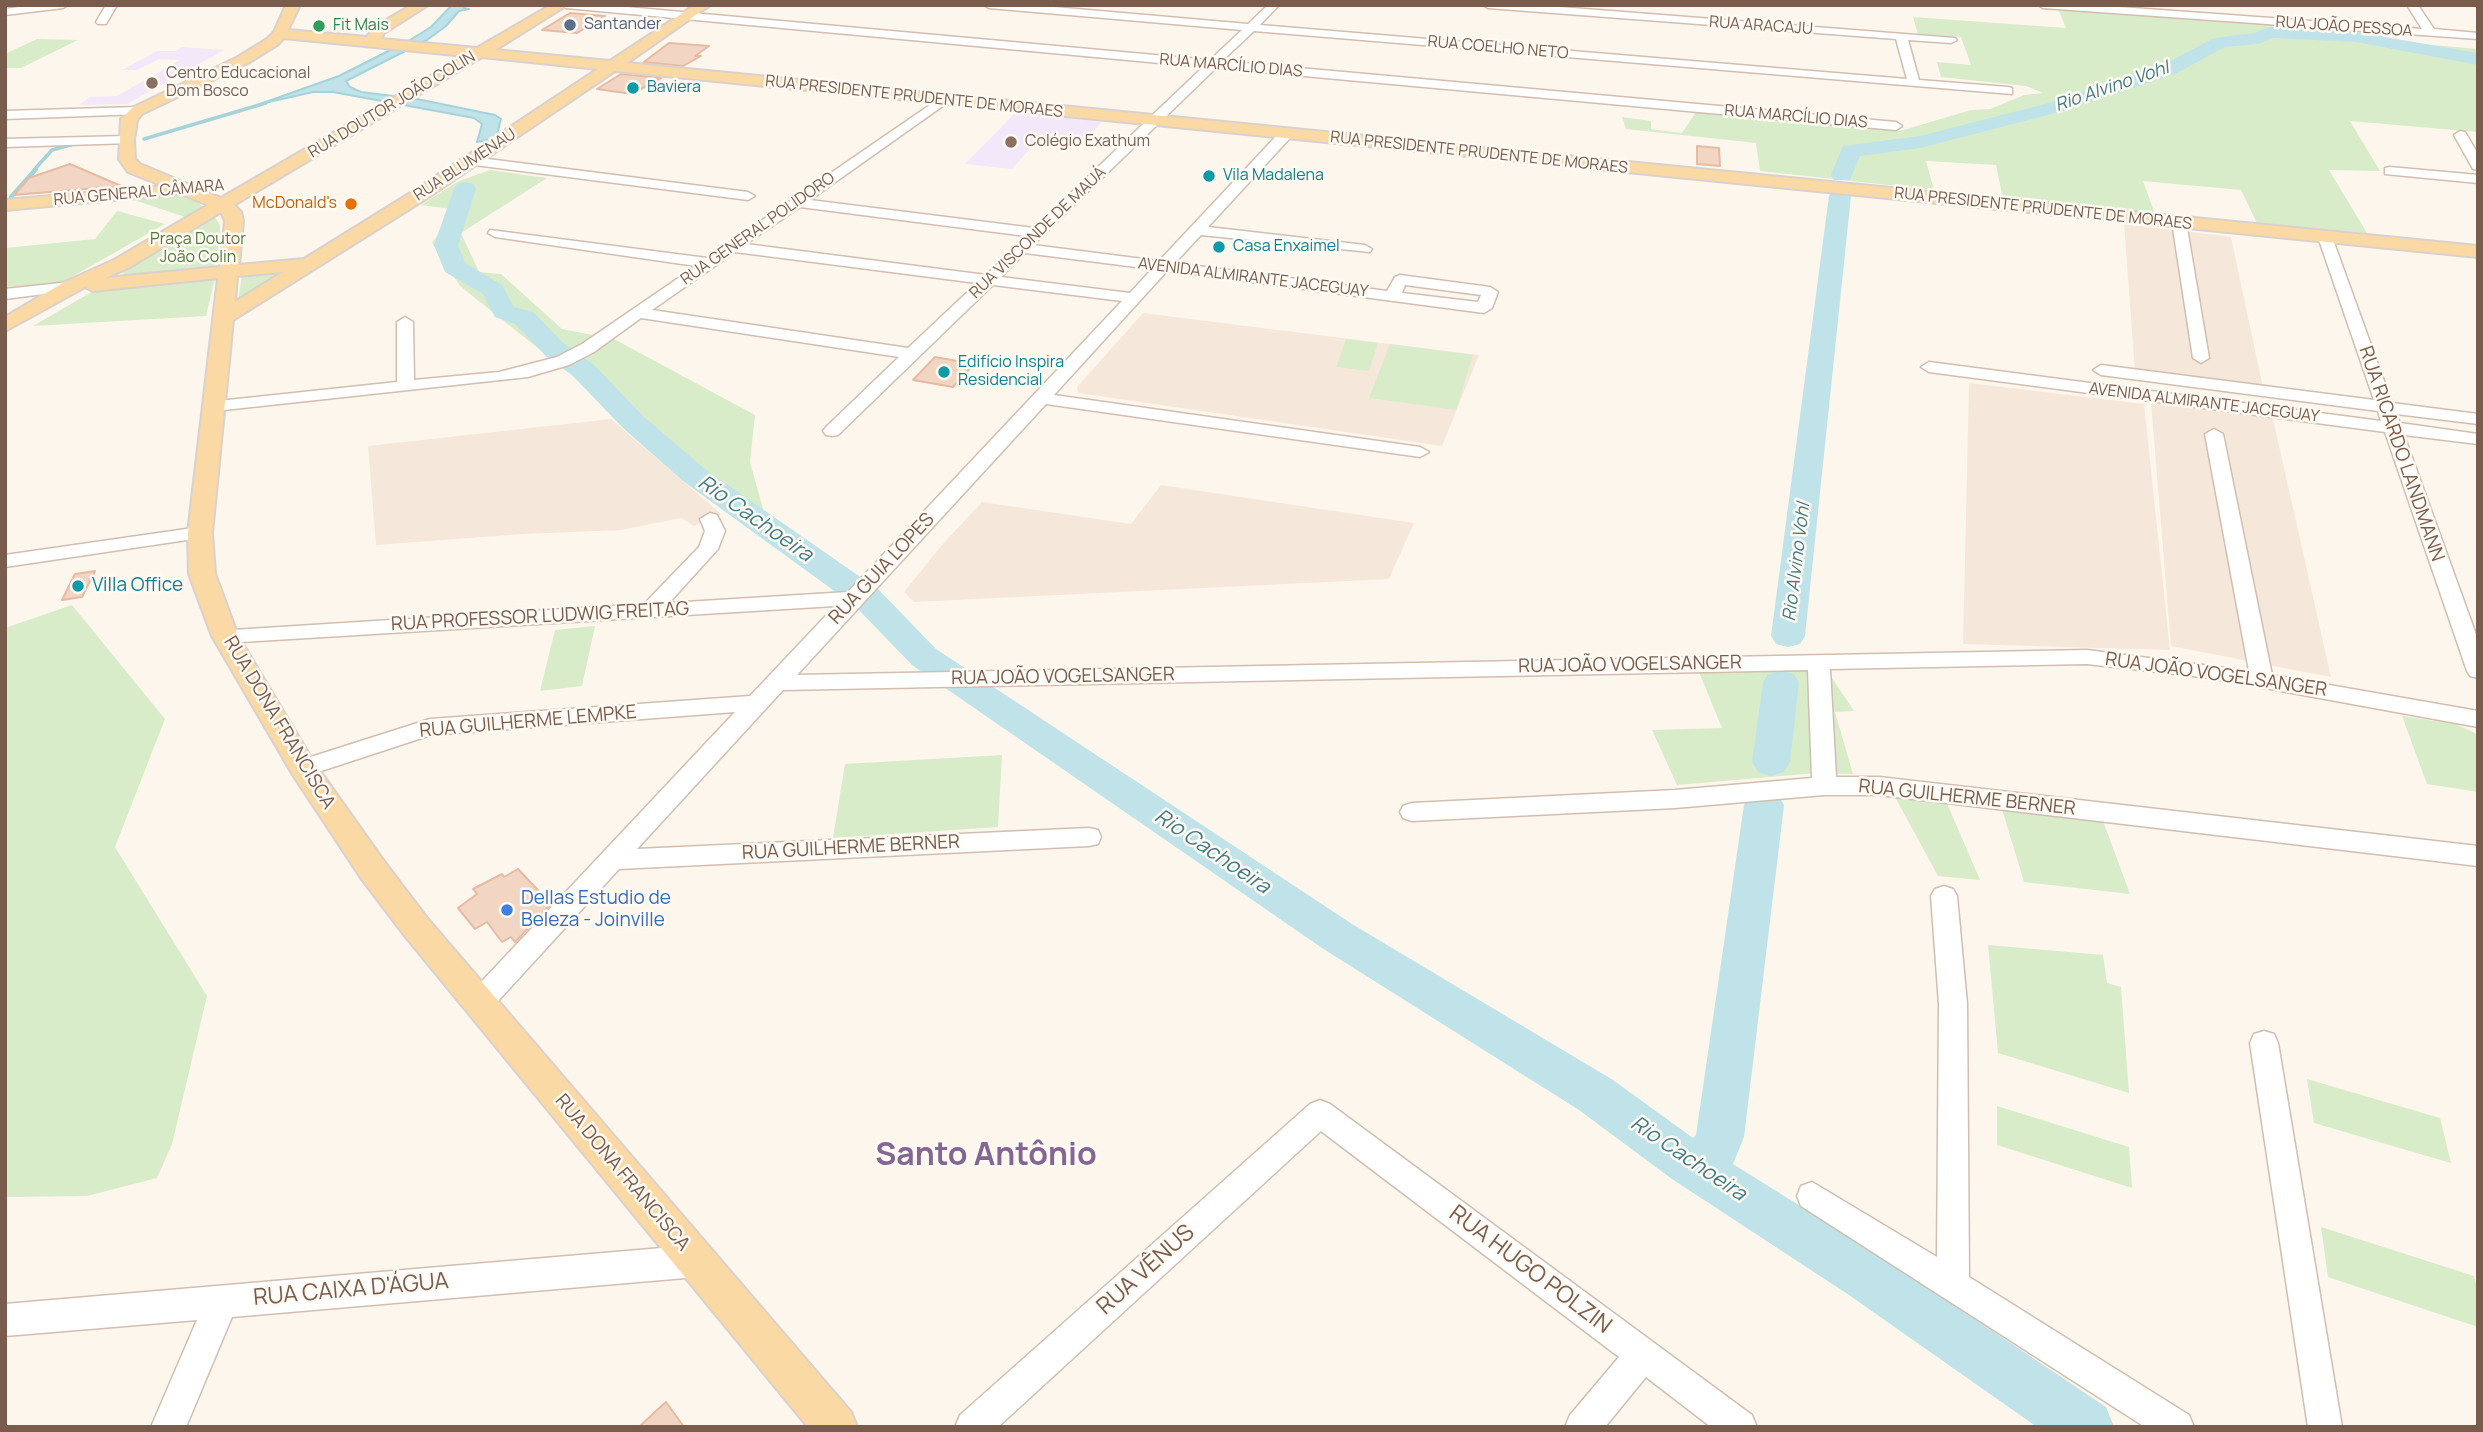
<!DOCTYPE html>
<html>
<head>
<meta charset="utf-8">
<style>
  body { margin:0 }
  #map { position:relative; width:2483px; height:1432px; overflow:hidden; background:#fdf6ec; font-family:Manrope,sans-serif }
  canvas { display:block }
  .frame { position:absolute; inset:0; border:7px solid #7a5c4d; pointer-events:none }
</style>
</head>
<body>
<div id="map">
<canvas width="2483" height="1432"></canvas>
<div class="frame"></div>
</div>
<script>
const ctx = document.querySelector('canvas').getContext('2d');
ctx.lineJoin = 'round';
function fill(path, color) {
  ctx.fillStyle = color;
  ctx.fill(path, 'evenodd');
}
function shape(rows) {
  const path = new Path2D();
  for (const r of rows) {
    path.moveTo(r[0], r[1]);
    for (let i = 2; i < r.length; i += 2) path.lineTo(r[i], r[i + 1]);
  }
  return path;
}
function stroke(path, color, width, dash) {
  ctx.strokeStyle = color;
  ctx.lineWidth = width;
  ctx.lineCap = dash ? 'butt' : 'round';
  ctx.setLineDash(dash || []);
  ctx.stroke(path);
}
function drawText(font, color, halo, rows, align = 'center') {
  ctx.font = font + ' Manrope,sans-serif';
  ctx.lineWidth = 5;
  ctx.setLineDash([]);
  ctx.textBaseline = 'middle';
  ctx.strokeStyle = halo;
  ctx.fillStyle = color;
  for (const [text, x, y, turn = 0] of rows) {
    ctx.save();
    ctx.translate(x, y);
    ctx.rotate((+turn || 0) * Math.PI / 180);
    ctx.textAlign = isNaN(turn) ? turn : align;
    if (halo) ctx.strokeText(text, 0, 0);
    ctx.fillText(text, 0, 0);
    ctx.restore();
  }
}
const residential = shape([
  [2124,224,2231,237,2263,388,2135,372],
  [1143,313,1238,325,1479,355,1442,446,1078,393,1077,387],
  [1969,383,2144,404,2170,650,1963,644],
  [2151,403,2273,419,2331,677,2171,646],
  [611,419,721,514,694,526,681,518,621,530,523,534,376,545,368,446],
  [1161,485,1414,523,1389,579,914,602,904,592,941,546,982,502,1131,524]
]);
const education = shape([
  [182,47,224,50,127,104,79,105,90,97,117,96,180,60,159,59,137,70,122,70,157,51,176,51],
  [1016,112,1103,120,1082,145,1038,140,1012,169,965,164]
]);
const green = shape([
  [2058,9,2366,30,2398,42,2478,49,2478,132,2350,121,2380,171,2329,170,2367,233,2257,223,2241,190,2143,181,2155,214,2003,199,1996,165,1926,161,1934,190,1760,171,1756,143,1626,129,1622,117,1651,121,1651,129,1682,133,1696,112,1900,131,1971,110,1990,109,2024,95,2043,93,2026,86,1941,77,1937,62,1971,65,1961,37,1918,34,1913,17,2066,28],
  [37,39,78,40,21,68,5,68,5,54],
  [490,170,547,178,461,233,479,272,501,274,562,329,593,335,580,346,549,357,460,286,432,243,448,220,451,209,421,205,459,181],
  [153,195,178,195,197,202,202,206,191,219,131,199],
  [117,211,165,224,61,283,5,287,5,248,95,239],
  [214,216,220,225,220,236,215,269,132,275,121,273],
  [287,271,238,301,242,275],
  [215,278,206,316,33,326,95,290],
  [614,339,755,415,750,462,766,520,729,489,717,485,716,479,676,458,656,429,645,426,640,418,613,411,613,397,600,384,603,379,582,367,580,358,600,349],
  [1346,339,1378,343,1369,371,1336,367],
  [1390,344,1473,355,1456,410,1369,398],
  [72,605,165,719,115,847,207,996,172,1144,157,1178,87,1196,5,1197,5,628],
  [595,626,582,686,540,691,555,630],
  [1826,669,1854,711,1835,712,1853,774,1816,773,1677,785,1652,730,1722,728,1699,672],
  [2402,716,2455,724,2475,733,2478,738,2478,792,2427,784],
  [1002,755,998,827,833,838,845,764],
  [1895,797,1946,801,1980,880,1938,876],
  [2002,809,2103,821,2130,894,2024,882],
  [1988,945,2103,955,2107,983,2121,987,2129,1093,1998,1053],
  [2307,1079,2440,1118,2451,1163,2314,1123],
  [1997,1106,2129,1147,2132,1188,1997,1145],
  [2321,1227,2474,1276,2478,1292,2478,1327,2328,1277]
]);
const water = shape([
  [452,5,466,5,464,8,469,9,459,11,446,26,427,40,346,81,350,87,361,92,417,99,495,115,501,119,496,138,477,142,482,124,474,118,333,92,313,92,260,104,339,76,410,40,431,27,452,5]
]);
const streamFar1 = shape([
  [144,139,266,103],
  [34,170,52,150,74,144]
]);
const stream = shape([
  [11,197,36,169]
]);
const river = shape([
  [2270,27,2356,32,2478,53,2478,65,2356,42,2273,38,2258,44,2225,47,2175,74,2063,111,1920,148,1860,156,1850,180,1834,180,1831,175,1843,146,1920,136,2049,103,2161,66,2214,38,2254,33,2270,27],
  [465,182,473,184,476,189,458,245,465,263,502,285,514,307,533,312,564,344,593,364,644,417,705,469,879,590,936,649,1352,924,1613,1080,1693,1138,1696,1135,1744,805,1750,795,1764,791,1778,795,1784,805,1744,1137,1733,1164,1885,1259,2106,1407,2114,1427,2037,1427,1849,1295,1672,1179,1579,1110,1322,948,912,665,855,606,683,481,624,429,573,376,546,356,515,324,495,317,483,294,445,272,434,245,454,189,457,184,465,182],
  [1840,189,1848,191,1851,196,1805,636,1800,644,1788,647,1776,644,1771,636,1829,196,1832,191,1840,189],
  [1781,671,1794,674,1799,683,1790,762,1784,772,1771,776,1758,772,1752,762,1763,683,1768,674,1781,671]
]);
const building = shape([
  [570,13,605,16,577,33,542,30,570,13],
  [669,43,709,46,695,56,701,56,683,66,644,62,669,43],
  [621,74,661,78,632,94,597,89,621,74],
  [1697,146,1719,148,1720,166,1697,164,1697,146],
  [70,164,121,186,14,195,29,178,70,164],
  [935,357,974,364,953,387,913,380,935,357],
  [95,571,82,597,62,600,75,574,95,571],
  [518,869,551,904,515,942,511,937,502,942,487,922,475,929,458,908,477,894,473,889,502,874,504,877,518,869],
  [666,1402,684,1427,639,1427,656,1411,666,1402]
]);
const minor = shape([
  [34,5,68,5,63,8,5,15,5,9,34,5],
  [106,5,117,5,106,24,98,24,96,22,106,5],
  [561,5,605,5,1210,60,1242,30,989,8,984,5,1031,5,1248,24,1268,5,1279,5,1260,25,1907,79,1896,39,1488,8,1483,5,1534,5,1955,38,1957,40,1951,43,1908,40,1919,80,2008,87,2012,88,2012,94,1254,31,1222,61,1896,122,1902,126,1896,130,1216,68,1033,245,1159,261,1281,131,1286,130,1291,131,1291,137,1208,227,1365,245,1372,249,1370,252,1201,235,1175,263,1387,291,1395,277,1400,275,1490,287,1498,292,1492,308,1484,313,1167,271,1054,395,1420,447,1429,452,1420,457,1046,404,797,675,2087,650,2249,671,2205,434,2214,429,2223,434,2272,675,2478,711,2478,727,2210,678,2087,664,1830,669,1836,777,1879,777,2478,846,2478,866,1879,795,1824,795,1675,808,1412,821,1403,818,1400,812,1403,806,1412,803,1675,790,1812,778,1808,670,783,690,637,849,1089,828,1098,830,1101,837,1098,844,1089,846,619,869,488,1012,478,1016,468,1012,464,1004,468,996,735,712,431,735,303,777,295,774,291,768,295,762,430,719,750,696,835,606,225,643,217,641,214,636,217,631,644,604,699,547,705,531,700,519,710,513,717,515,725,531,718,549,669,603,848,592,1122,301,993,285,838,435,832,436,826,435,823,431,826,427,899,357,641,318,594,352,569,365,528,377,215,411,209,410,206,406,209,402,397,382,397,322,405,317,413,322,414,380,499,372,557,357,582,344,696,266,495,237,488,233,490,230,707,258,943,96,947,97,947,103,810,200,1034,228,1203,67,566,8,561,5],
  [800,207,1026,236,986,275,746,244,800,207],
  [735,252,977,283,908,348,652,310,735,252],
  [1025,253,1152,269,1130,293,1001,277,1025,253],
  [1405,285,1481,295,1478,302,1402,293,1405,285],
  [2038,5,2092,5,2422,29,2407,5,2418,5,2434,29,2478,33,2478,39,2043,8,2038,5],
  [137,107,143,111,141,114,5,119,5,111,137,107],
  [2460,131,2465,132,2478,154,2478,170,2473,169,2454,135,2460,131],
  [126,136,133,140,131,143,5,147,5,139,126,136],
  [472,157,748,192,755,196,748,200,467,164,467,158,472,157],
  [2390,167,2478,175,2478,183,2385,174,2385,168,2390,167],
  [2179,218,2186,222,2209,358,2201,363,2193,358,2172,222,2179,218],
  [2325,233,2332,237,2392,403,2478,414,2478,424,2396,414,2400,423,2478,434,2478,444,2404,435,2478,640,2478,678,2470,676,2467,671,2385,432,1929,372,1921,367,1929,362,2381,421,2378,411,2101,375,2093,370,2101,365,2374,400,2318,237,2325,233],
  [70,282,75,284,78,287,75,290,5,299,5,289,70,282],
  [200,527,210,533,207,537,5,567,5,555,200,527],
  [1944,886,1953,889,1957,896,1967,1004,1969,1277,2189,1415,2194,1427,2145,1427,1801,1206,1797,1196,1801,1186,1812,1182,1937,1257,1939,1004,1931,896,1935,889,1944,886],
  [2264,1031,2274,1034,2278,1043,2342,1427,2308,1427,2250,1043,2254,1034,2264,1031],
  [1320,1100,1330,1104,1752,1415,1757,1427,1711,1427,1646,1377,1605,1427,1565,1427,1570,1415,1619,1357,1321,1131,998,1427,955,1427,960,1415,1310,1104,1320,1100],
  [697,1245,708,1250,713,1261,708,1272,697,1277,232,1317,186,1427,151,1427,197,1320,5,1336,5,1304,697,1245]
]);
const major = shape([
  [286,5,300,5,288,30,367,37,374,27,412,5,428,5,384,33,381,39,477,48,551,5,567,5,495,50,610,61,695,5,710,5,627,63,2478,246,2478,257,615,71,424,200,233,320,212,533,215,574,238,636,313,761,383,860,427,918,851,1412,857,1427,808,1427,405,936,361,878,293,775,212,636,189,574,188,533,218,278,93,291,85,287,5,331,5,317,63,283,114,260,208,205,181,194,5,210,5,200,163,186,128,172,119,159,121,119,132,108,238,57,267,39,274,32,286,5],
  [284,38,465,56,221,198,140,164,135,159,134,140,137,120,142,114,248,63,277,45,284,38],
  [482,57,598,69,412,192,304,259,239,265,243,221,241,212,234,205,482,57],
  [221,212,225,221,220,267,105,278,128,268,221,212],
  [283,272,235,302,237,276,283,272]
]);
const markers = [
  [570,25,7,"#5c6f8a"],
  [319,26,7,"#2e9e5b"],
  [152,83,7,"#8d6e63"],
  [633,88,7,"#0f9aa8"],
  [1011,142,7,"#8d6e63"],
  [1209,176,7,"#0f9aa8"],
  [351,204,7,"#e8710a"],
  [1219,247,7,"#0f9aa8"],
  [944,372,7,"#0f9aa8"],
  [78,586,7,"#0f9aa8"],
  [507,910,7,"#3f7fe0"]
];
const farServicenames = [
  ["Santander",584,25]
];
const farLeisurenames = [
  ["Fit Mais",333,26]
];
const farStreetnames = [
  ["RUA ARACAJU",1761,26,4],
  ["RUA JOÃO PESSOA",2344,27,4],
  ["RUA COELHO NETO",1498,48,5],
  ["RUA MARCÍLIO DIAS",1231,66,5],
  ["RUA PRESIDENTE PRUDENTE DE MORAES",914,97,6],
  ["RUA DOUTOR JOÃO COLIN",392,105,-31],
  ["RUA MARCÍLIO DIAS",1796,117,5],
  ["RUA PRESIDENTE PRUDENTE DE MORAES",1479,153,6],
  ["RUA BLUMENAU",465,165,-33],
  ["RUA GENERAL CÂMARA",139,193,-5],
  ["RUA PRESIDENTE PRUDENTE DE MORAES",2043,209,6],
  ["RUA GENERAL POLIDORO",758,229,-35],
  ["RUA VISCONDE DE MAUÁ",1038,233,-44],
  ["AVENIDA ALMIRANTE JACEGUAY",1253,278,7],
  ["AVENIDA ALMIRANTE JACEGUAY",2204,403,7]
];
const farEducationnames = [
  ["Centro Educacional",166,74],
  ["Dom Bosco",166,92],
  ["Colégio Exathum",1025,142]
];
const farCulturenames = [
  ["Baviera",647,88],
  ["Vila Madalena",1223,176],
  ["Casa Enxaimel",1233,247],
  ["Edifício Inspira",958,363],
  ["Residencial",958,381]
];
const farFoodnames = [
  ["McDonald's",337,204]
];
const farParknames = [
  ["Praça Doutor",198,240],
  ["João Colin",198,258]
];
const farWaternames = [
  ["Rio Alvino Vohl",2112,87,-19],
  ["Rio Alvino Vohl",1797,562,-83]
];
const streetNames = [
  ["RUA RICARDO LANDMANN",2401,454,71],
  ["RUA GUIA LOPES",882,569,-47],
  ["RUA PROFESSOR LUDWIG FREITAG",540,617,-3],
  ["RUA JOÃO VOGELSANGER",1630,665,-1],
  ["RUA JOÃO VOGELSANGER",2216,675,8],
  ["RUA JOÃO VOGELSANGER",1063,677,-1],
  ["RUA GUILHERME LEMPKE",528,722,-5],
  ["RUA DONA FRANCISCA",279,723,59],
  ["RUA GUILHERME BERNER",1967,798,6],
  ["RUA GUILHERME BERNER",851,848,-3],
  ["RUA DONA FRANCISCA",622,1173,50]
];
const cultureNames = [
  ["Villa Office",92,586]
];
const shopNames = [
  ["Dellas Estudio de",521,899],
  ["Beleza - Joinville",521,921]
];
const waterNames = [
  ["Rio Cachoeira",755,519,35],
  ["Rio Cachoeira",1212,852,34],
  ["Rio Cachoeira",1688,1159,34]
];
const nearStreetnames = [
  ["RUA VÊNUS",1146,1270,-42],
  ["RUA HUGO POLZIN",1530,1270,37],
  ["RUA CAIXA D'ÁGUA",351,1290,-5]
];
const nearDistrictnames = [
  ["Santo Antônio",986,1156]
];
fill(residential, '#f5e8da');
fill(education, '#f3e8fa');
fill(green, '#d8ecc9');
fill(water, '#bfe3e8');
stroke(water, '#a5d3da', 2);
stroke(streamFar1, '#a5d3da', 3.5);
stroke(stream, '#a5d3da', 4.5);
fill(river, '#bfe3e8');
fill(building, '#f3d5c3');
stroke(building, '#e6bba3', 2);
stroke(minor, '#d1beb0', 3);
stroke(major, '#dad1cd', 4);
fill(minor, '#fff');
fill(major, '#fbd9a5');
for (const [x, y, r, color] of markers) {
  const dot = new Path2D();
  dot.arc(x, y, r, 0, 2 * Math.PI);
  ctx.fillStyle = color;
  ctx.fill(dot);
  stroke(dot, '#fffaf3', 2.5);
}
drawText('16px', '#4e5e75', '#fffaf3', farServicenames, 'left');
drawText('16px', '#27864d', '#fffaf3', farLeisurenames, 'left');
drawText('16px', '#7a5c4d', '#fffaf3', farStreetnames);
drawText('16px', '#785e54', '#fffaf3', farEducationnames, 'left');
drawText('16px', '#0d838f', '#fffaf3', farCulturenames, 'left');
drawText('16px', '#c56008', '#fffaf3', farFoodnames, 'right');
drawText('16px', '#537a41', '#fffaf3', farParknames);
drawText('italic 18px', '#437c86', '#fffaf3', farWaternames);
drawText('19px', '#7a5c4d', '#fffaf3', streetNames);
drawText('19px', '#0d838f', '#fffaf3', cultureNames, 'left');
drawText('19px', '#366cbe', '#fffaf3', shopNames, 'left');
drawText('italic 21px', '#437c86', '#fffaf3', waterNames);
drawText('23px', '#7a5c4d', '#fffaf3', nearStreetnames);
drawText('bold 32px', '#846695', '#fffaf3', nearDistrictnames);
</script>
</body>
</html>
